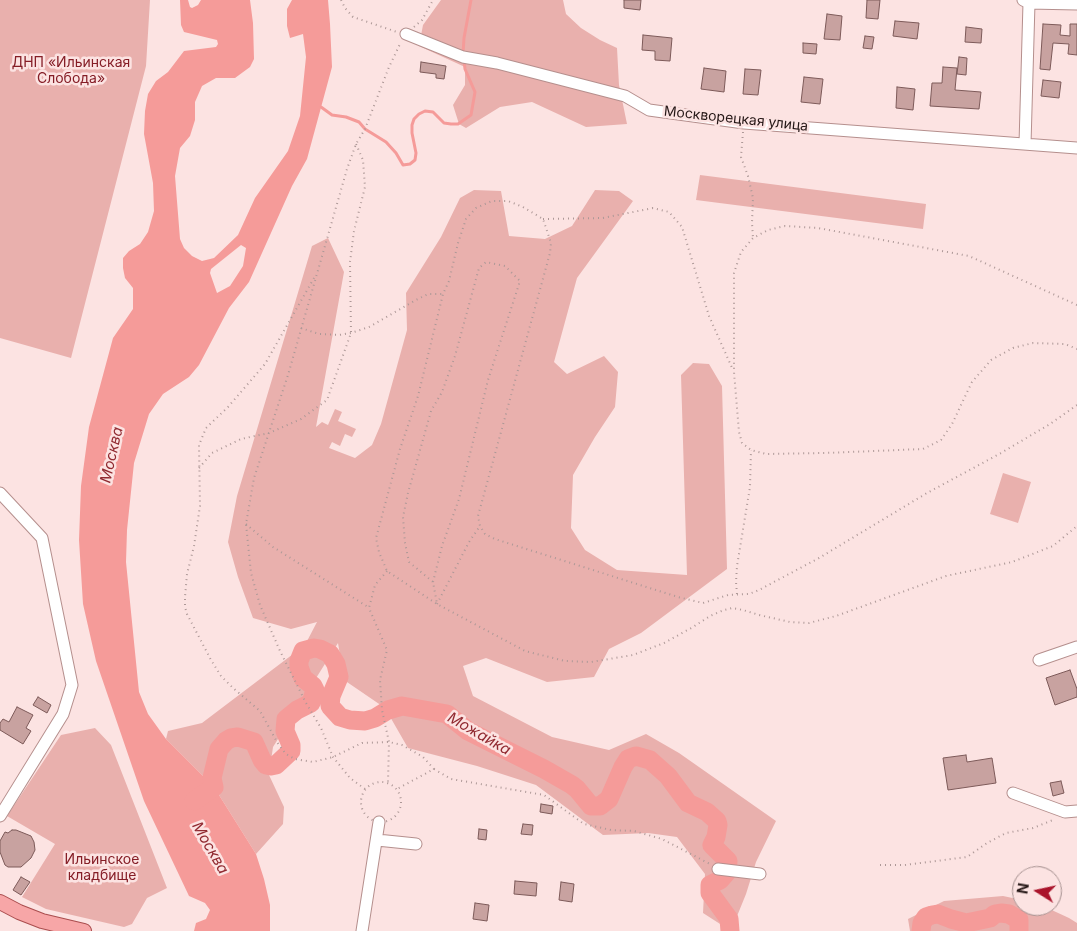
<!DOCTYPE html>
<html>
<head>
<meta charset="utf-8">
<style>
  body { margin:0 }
  #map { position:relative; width:1077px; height:931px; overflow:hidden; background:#fce3e2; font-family:Inter,sans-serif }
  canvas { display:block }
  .north { position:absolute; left:1012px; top:866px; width:50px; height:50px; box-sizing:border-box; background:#fce3e2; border:1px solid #a69190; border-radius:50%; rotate:280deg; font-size:14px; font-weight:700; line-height:20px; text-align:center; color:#241615 }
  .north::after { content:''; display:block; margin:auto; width:18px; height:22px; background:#aa142b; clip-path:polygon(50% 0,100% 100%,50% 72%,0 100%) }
</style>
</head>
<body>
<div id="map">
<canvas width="1077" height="931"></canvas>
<div class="north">N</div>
</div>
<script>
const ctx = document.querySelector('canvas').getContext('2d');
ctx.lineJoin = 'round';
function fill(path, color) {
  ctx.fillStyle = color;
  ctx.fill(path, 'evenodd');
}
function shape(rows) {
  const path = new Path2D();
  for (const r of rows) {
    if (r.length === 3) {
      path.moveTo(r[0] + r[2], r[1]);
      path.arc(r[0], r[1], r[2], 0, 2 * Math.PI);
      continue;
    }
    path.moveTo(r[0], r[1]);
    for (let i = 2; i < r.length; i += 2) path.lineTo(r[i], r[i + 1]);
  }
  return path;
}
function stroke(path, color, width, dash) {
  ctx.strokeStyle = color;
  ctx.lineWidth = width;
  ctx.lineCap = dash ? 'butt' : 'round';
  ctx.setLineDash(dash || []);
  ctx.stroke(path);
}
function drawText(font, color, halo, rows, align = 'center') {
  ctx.font = font + ' Inter,sans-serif';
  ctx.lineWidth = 5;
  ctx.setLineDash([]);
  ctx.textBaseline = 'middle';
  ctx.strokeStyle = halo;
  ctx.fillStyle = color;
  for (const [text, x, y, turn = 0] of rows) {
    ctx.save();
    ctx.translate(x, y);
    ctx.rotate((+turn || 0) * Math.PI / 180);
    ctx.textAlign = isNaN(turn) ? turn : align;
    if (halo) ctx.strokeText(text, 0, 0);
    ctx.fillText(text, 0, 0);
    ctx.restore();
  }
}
const green = shape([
  [0,0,150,0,146,66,71,358,0,338],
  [441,0,563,0,566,14,581,28,600,40,617,48,619,85,627,124,586,127,532,102,500,107,466,128,459,124,453,105,465,85,465,67,419,46,423,25],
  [700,175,926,204,923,229,696,200],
  [474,190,501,191,509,236,545,239,572,226,595,190,619,191,633,201,577,278,554,362,567,374,604,356,618,372,615,407,595,437,573,475,571,528,585,550,617,570,687,575,681,375,693,363,709,364,722,386,727,569,641,633,609,649,594,677,547,682,486,658,463,666,473,696,552,737,609,750,646,734,679,753,776,821,756,862,746,894,731,931,703,913,705,874,677,837,648,833,603,835,536,785,477,766,408,748,385,708,344,680,338,643,273,747,269,775,284,807,283,824,256,854,214,787,166,739,168,731,202,723,305,645,317,622,291,629,253,618,238,577,228,542,237,496,312,246,328,238,344,272,316,427,322,422,328,425,335,409,342,412,338,421,356,429,352,437,345,434,340,446,332,442,329,448,355,458,372,445,381,424,407,330,406,293,441,237,460,198],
  [1003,473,1031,482,1018,523,990,514],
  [95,728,111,745,167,888,147,898,132,924,124,927,46,909,22,897,55,844,7,816,61,735],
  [1003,896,1022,900,1022,906,1043,906,1069,918,1077,923,1077,931,910,931,908,919,944,901]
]);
const water = shape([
  [180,0,188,0,190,7,192,8,198,5,201,0,250,0,253,23,254,59,250,67,235,78,216,78,202,86,195,102,195,120,190,136,180,148,175,176,180,239,184,248,192,256,202,261,214,258,238,235,255,198,288,151,300,116,306,57,303,34,290,38,287,26,287,9,292,0,328,0,330,24,332,67,307,159,292,186,249,282,229,308,199,365,189,377,163,394,149,414,134,463,127,530,126,562,139,692,148,714,166,739,214,787,256,854,264,879,270,905,270,931,194,931,196,923,206,919,210,910,205,903,189,896,144,801,96,661,83,604,79,540,81,486,89,427,113,338,133,309,133,288,125,278,123,268,123,258,129,251,140,244,148,232,154,211,153,183,144,134,145,111,148,94,156,81,168,72,184,51,216,47,218,44,217,40,184,32,181,25],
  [241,245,246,248,243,266,230,286,217,293,210,273,211,269]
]);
const stream = shape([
  [463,54,464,38,471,0],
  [321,107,332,115,346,117,359,122,365,129,386,142,396,153,403,165,410,164,415,160,416,153,412,133,412,125,414,119,419,114,425,111,433,112,444,123,451,124,458,124,471,115,475,92,465,69,464,60]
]);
const river = shape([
  [194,801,214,787,212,778,219,749,226,741,231,738,238,737,254,742,262,760,266,765,271,766,276,765,291,751,291,745,285,731,286,719,297,710,311,703,315,690,313,686,303,678,299,667,299,661,303,651,314,648,320,649,330,654,336,664,339,677,331,696,330,706,340,717,350,720,365,721,375,718,388,710,402,706,447,714,468,731,544,769,572,785,577,789,591,806,600,806,609,799,623,767,628,759,636,756,650,760,668,776,688,803,707,812,717,821,718,825,716,837,712,845,728,861,727,872,720,880,710,885,710,893,729,919,730,931],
  [921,931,922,923,926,917,932,915,938,914,951,919,966,923,990,918,995,914,1001,913,1009,914,1019,920,1019,931]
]);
const building = shape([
  [624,0,641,0,640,10,624,8,624,0],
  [867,0,880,0,878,19,866,18,867,0],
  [827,14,842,16,840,40,824,39,827,14],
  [895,21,919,23,917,39,893,36,895,21],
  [1043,24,1061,25,1060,35,1070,36,1070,24,1077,24,1077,55,1068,54,1069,44,1053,43,1050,70,1040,69,1043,24],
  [966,27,982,29,981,43,965,42,966,27],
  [643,35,672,38,670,61,655,60,655,51,642,50,643,35],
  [865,36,874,37,872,49,863,48,865,36],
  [803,43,817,44,816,54,803,53,803,43],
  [959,57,967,58,966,75,957,74,959,57],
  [421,62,446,66,444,79,436,78,436,74,420,72,421,62],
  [943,67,957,68,955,90,981,92,979,109,930,106,932,83,942,83,943,67],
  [704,68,726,71,724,92,701,89,704,68],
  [745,69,761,70,758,95,743,94,745,69],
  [804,77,823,79,820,104,801,102,804,77],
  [1043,80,1061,82,1059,98,1041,96,1043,80],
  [897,87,915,89,913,110,896,108,897,87],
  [1070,670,1077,689,1077,697,1055,705,1046,678,1070,670],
  [38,697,51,705,47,713,33,705,38,697],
  [17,707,33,715,26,728,31,731,23,744,0,730,0,723,3,719,9,722,17,707],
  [966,755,967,762,992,758,996,783,948,790,943,758,966,755],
  [1061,781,1064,793,1053,796,1050,783,1061,781],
  [541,804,553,806,552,814,540,812,541,804],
  [523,824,533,825,532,835,521,834,523,824],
  [479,829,487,830,486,840,478,839,479,829],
  [12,830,16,830,31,836,34,842,35,850,31,858,21,867,8,867,5,865,0,852,0,841,5,832,8,833,12,830],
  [21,877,30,882,21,895,13,890,21,877],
  [515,881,537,883,536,896,514,894,515,881],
  [561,882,574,884,572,902,559,900,561,882],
  [475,903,489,905,487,921,473,919,475,903]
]);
const path = shape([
  [341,0,345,8,353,17,397,32],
  [414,27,422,20,433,0],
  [743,132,741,157,748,176,753,198,752,223,753,238],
  [543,219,603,218,653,208,669,212,682,227,709,316,733,370],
  [314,278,265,364,228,407,206,428,199,445,200,506,194,546,187,574,185,597,185,607,187,614,211,660,221,676,233,688,260,711,277,742,286,754,295,759,313,762,333,757,362,743,389,742,402,745,423,757,434,769,397,789],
  [1077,305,969,256,818,228,785,226,768,230,753,238,741,252,734,273,734,372,739,432,742,443,751,450,766,454,825,453,923,449,941,440,952,424,972,382,991,360,1013,348,1033,343,1065,344,1077,349],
  [301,328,319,334,339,335,351,333,369,327,416,300,428,294,443,294],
  [1077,405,1050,424,1001,453,927,493,819,558,759,590,749,594,728,595,703,603,678,597,495,539,485,534,480,526,478,516,550,253,551,243,543,219,523,207,508,201,492,201,476,208,466,219,458,243,449,281,443,294,418,396,400,449,376,538,379,552,387,571,437,604,525,651,565,661,591,662,633,655,664,643,693,627,710,616,724,610,732,608,743,610,759,615,790,622,809,623,836,616,946,576,1012,562,1053,546,1077,526],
  [199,468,212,453,241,439,269,433,301,419,327,400,351,333,350,262,354,231,365,187,363,160,356,144],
  [246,524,273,547,368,607],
  [387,571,375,585,369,608,387,650,380,680,382,710,389,742,388,782],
  [433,582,442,546,459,499,488,380,520,281,505,266,486,262,479,268,455,356,442,392,431,411,408,493,403,517,405,543,409,562,433,582,437,604],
  [737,594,736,582,737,566,750,487,751,450],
  [437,604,469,542,480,526],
  [434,769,451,779,544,795,584,824,611,830,634,831,662,839,710,864],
  [381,802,20],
  [365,789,350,778,333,757,321,728,306,703,280,651,260,605,251,573,246,524,254,478,288,375,347,169,356,144,365,129,389,67,400,44],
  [880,865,905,865,967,857,987,843,1006,833,1033,828,1053,820]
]);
const minor = shape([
  [1023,0,1029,3,1077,4],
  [406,34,463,57,497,63,625,96,649,110,744,123,1077,148],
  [1025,144,1029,3],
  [0,493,42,538,72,685,63,714,0,816],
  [1039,660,1077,647],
  [1013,793,1065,812,1077,811],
  [377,840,416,844],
  [718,869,760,874],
  [362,931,379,822]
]);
const major = shape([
  [0,902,19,912,42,921,84,931]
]);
const parkNames = [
  ["ДНП «Ильинская",71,63],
  ["Слобода»",71,79],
  ["Ильинское",102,860],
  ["кладбище",102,876]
];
const streetNames = [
  ["Москворецкая улица",736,119,6]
];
const waterNames = [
  ["Москва",112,455,-77],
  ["Можайка",479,734,30],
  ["Москва",210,848,60]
];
fill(green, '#e9b0ad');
fill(water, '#f59b99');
stroke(stream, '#f59b99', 3);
stroke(river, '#f59b99', 19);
fill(building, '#c8a2a0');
stroke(building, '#7d5a59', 1);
stroke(minor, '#b58f8d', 13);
stroke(major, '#aa4d4e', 16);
stroke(path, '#ad9897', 2, [1, 4]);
stroke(minor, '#fff', 11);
stroke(major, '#f7a6a7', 14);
drawText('14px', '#851d26', '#fce3e2', parkNames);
drawText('14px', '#241615', '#fce3e2', streetNames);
drawText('italic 15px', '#912a31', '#fce3e2', waterNames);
</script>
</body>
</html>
